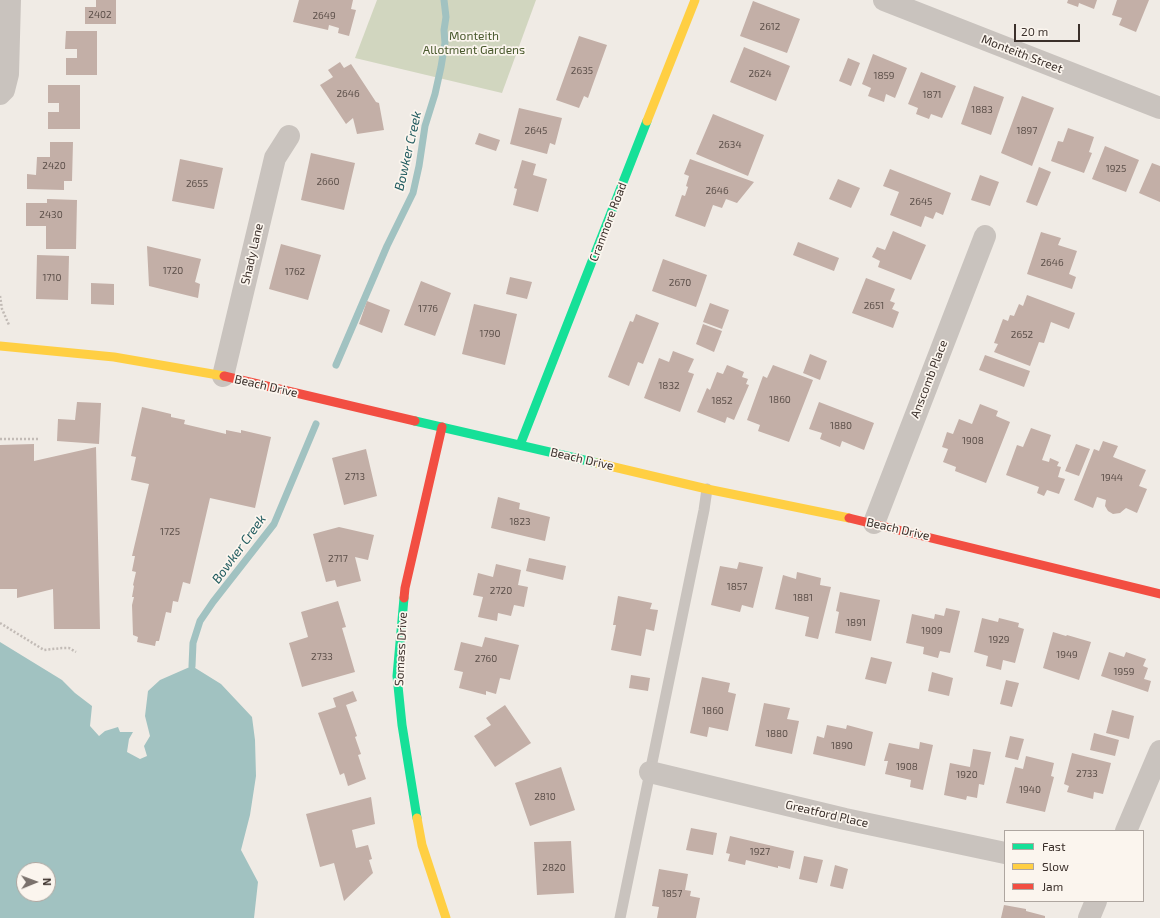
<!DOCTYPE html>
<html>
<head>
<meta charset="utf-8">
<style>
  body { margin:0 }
  #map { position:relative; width:1160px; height:918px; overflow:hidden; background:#f0ebe5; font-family:"Exo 2",sans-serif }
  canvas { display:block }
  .legend { position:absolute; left:1004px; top:830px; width:140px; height:72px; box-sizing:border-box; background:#fbf5ee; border:1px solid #aea6a0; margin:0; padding:5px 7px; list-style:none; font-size:12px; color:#3b302b }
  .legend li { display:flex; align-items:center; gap:8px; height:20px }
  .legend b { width:20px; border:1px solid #aea6a0 }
  .north { position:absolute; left:16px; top:862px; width:40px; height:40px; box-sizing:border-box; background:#fbf5ee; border:1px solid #aea6a0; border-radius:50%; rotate:89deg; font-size:11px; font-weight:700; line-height:16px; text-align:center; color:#3b302b }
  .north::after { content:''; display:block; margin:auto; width:14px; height:18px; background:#7a716c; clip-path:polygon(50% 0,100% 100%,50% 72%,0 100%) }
  .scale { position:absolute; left:1014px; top:24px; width:66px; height:18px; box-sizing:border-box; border:2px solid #3b302b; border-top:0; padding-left:5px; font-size:12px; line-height:14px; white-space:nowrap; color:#3b302b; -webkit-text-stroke:3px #fbf5ee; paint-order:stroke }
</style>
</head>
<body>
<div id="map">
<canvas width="1160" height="918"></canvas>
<ul class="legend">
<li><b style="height:5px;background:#16e098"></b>Fast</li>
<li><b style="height:5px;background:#ffcf43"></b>Slow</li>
<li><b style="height:5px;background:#f24e42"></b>Jam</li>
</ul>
<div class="north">N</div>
<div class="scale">20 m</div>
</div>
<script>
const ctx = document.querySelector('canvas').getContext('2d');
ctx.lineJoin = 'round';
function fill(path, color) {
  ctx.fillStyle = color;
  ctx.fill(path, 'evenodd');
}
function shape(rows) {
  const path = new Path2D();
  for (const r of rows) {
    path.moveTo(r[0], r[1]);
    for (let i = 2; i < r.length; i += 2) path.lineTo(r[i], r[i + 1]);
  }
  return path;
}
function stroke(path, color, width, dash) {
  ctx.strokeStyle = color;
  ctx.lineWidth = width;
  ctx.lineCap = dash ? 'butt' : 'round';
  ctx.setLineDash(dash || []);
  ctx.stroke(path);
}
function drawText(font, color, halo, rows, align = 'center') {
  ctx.font = font + ' "Exo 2",sans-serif';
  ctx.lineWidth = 3.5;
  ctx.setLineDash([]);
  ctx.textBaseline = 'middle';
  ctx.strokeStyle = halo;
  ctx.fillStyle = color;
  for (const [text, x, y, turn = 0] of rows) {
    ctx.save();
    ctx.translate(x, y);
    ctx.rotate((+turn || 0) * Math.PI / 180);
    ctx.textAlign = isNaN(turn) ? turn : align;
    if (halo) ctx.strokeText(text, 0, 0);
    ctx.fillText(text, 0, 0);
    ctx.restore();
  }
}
const green = shape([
  [377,0,536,0,502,93,355,58]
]);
const water = shape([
  [0,642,62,680,75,693,92,706,90,726,99,736,105,731,118,727,120,732,133,732,129,739,127,752,140,759,147,756,144,746,150,736,145,716,148,691,160,680,192,666,221,684,252,717,255,740,256,776,250,815,241,850,258,882,254,918,0,918],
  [24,870,48,870,48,894,24,894]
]);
const stream = shape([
  [336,365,387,246,413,193,419,166,425,126,435,94,441,67,445,43,444,30,446,17,444,0],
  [192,666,193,643,200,621,213,602,274,524,316,424]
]);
const building = shape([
  [96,0,116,0,116,24,85,24,85,7,96,7],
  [299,0,353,0,351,9,356,10,349,36,338,33,339,28,329,25,328,30,293,22],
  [1068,0,1097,0,1094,9,1079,3,1078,7,1067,3],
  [1117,0,1149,0,1136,32,1119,25,1122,18,1112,15],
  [753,1,800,19,787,53,740,36],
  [66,31,97,31,97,75,66,75,66,58,77,58,77,49,65,49],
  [579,36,607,45,588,98,584,96,579,108,556,100],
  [744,47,790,66,776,101,730,82],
  [873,54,907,68,895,98,886,94,884,102,868,96,871,88,862,84],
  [848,58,860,63,851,86,839,81],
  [340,62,344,68,351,64,376,102,379,103,384,130,357,134,353,118,346,124,320,85,333,77,328,70],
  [921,72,956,86,942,118,931,114,929,119,916,114,918,108,908,104],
  [48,85,80,85,80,129,48,129,48,112,59,112,59,103,48,103],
  [974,86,1004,97,991,135,961,124],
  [1022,96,1054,108,1032,166,1001,153],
  [519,108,562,118,555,145,550,143,547,154,510,144],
  [713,114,764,135,748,176,696,154],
  [1068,128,1094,137,1089,152,1092,153,1084,173,1051,161,1058,141,1063,142],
  [479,133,500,140,496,151,475,144],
  [50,142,73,142,72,181,64,181,64,190,27,189,27,174,36,175,37,157,50,157],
  [1105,146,1139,160,1126,192,1092,179],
  [311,153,355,163,344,210,301,200],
  [180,159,223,168,214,209,172,201],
  [690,159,754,182,737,203,726,199,722,208,713,205,705,227,675,216,682,195,685,196,688,187,686,186,689,176,684,174],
  [522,160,536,164,533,175,547,179,538,212,513,205,517,189,514,188],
  [1152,163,1160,166,1160,202,1139,193],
  [1039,167,1051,172,1037,206,1026,202],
  [890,169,951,193,943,215,936,212,933,219,925,216,921,227,890,215,899,192,883,186],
  [980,175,999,182,990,206,971,200],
  [838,179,860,188,851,208,829,199],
  [47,199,77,200,76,249,46,249,46,226,26,226,26,203,47,203],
  [893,231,926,245,911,280,878,267,880,261,872,257,877,247,885,250],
  [1041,232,1061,238,1058,245,1077,251,1069,274,1076,277,1072,289,1027,274],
  [798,242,839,258,834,271,793,255],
  [281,244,321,255,308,300,269,289],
  [147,246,201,259,195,282,200,284,198,298,149,286],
  [37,255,69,256,68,300,36,299],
  [663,259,707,275,696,307,652,291],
  [510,277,532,282,527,299,506,294],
  [866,278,895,289,890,301,895,303,892,309,899,312,893,328,852,313],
  [421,281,451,293,435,336,404,325],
  [91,283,114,284,114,305,91,304],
  [1027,295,1075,313,1069,329,1051,322,1044,343,1039,342,1030,366,994,352,998,344,994,343,1003,319,1008,321,1010,315,1014,316,1019,304,1023,306],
  [367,301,390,310,382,333,359,324],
  [710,303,729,310,722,329,703,322],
  [474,304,517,314,505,365,462,354],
  [636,314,659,323,643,364,638,362,629,386,608,377,630,321,633,322],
  [703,324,722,331,714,352,696,344],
  [673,351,694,359,688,372,694,374,680,412,644,398,659,358,669,362],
  [810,354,827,361,820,380,803,373],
  [985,355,1030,371,1024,387,979,370],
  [727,365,744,372,742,377,748,379,746,384,749,385,734,420,727,417,725,423,697,412,707,388,710,390,717,372,723,374],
  [773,365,813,380,789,442,758,431,760,425,747,420,763,376,767,378],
  [77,402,101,403,99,444,57,441,58,419,75,420],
  [819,402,874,423,864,450,842,441,840,447,820,439,822,433,809,429],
  [980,404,998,411,996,416,1010,422,986,483,955,471,956,467,943,462,948,449,942,447,947,432,953,434,959,419,972,424],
  [142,407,171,414,171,417,185,420,184,424,226,434,226,430,241,433,241,430,271,437,255,508,210,498,190,584,183,582,178,602,173,601,171,613,166,612,159,641,156,641,155,646,137,642,138,637,133,635,132,605,134,597,132,597,134,586,133,585,136,572,132,571,135,556,132,556,149,484,131,480,136,457,131,456],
  [1031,428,1051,435,1042,460,1049,462,1050,458,1059,462,1057,466,1061,467,1058,477,1065,479,1059,494,1047,490,1044,496,1037,493,1039,487,1006,475,1017,445,1023,447],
  [1103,441,1118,446,1113,457,1146,470,1139,486,1147,489,1137,513,1126,508,1120,513,1113,514,1108,511,1105,506,1106,500,1097,497,1093,508,1074,500,1094,449,1099,451],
  [34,444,34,461,96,447,100,629,54,629,53,589,17,598,17,589,0,589,0,445],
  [1076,444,1090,449,1079,476,1065,471],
  [366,449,377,496,344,505,332,458],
  [498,497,520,503,519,509,550,517,545,541,491,528],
  [339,527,374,535,368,560,355,557,361,581,337,587,335,580,326,582,313,534],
  [529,558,566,566,563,580,526,571],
  [739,562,763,567,753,608,742,605,740,612,711,605,720,566,737,569],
  [496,564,521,570,518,585,528,587,524,607,514,605,511,616,498,613,497,621,478,617,483,597,473,595,478,573,493,577],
  [797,572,821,578,820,585,831,587,818,639,805,636,809,617,775,609,783,575,796,579],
  [840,592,880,600,871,641,835,633,839,612,836,611],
  [618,596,652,603,650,609,658,610,654,631,646,629,641,656,611,650,616,625,613,625],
  [338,601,346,627,342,628,355,672,302,687,289,643,308,637,301,612],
  [946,608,960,611,950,653,940,651,938,658,923,654,924,647,906,643,912,614,934,619,935,614,944,616],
  [982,618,998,622,999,618,1019,623,1018,627,1024,629,1015,663,1003,660,1001,670,986,666,988,656,974,652],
  [1053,632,1066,636,1067,635,1091,642,1079,680,1043,668],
  [485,637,519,645,510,680,500,678,496,694,486,691,486,695,459,688,463,672,454,670,461,642,482,647],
  [1109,652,1124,657,1126,652,1146,659,1143,666,1148,668,1144,679,1151,681,1148,692,1101,676],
  [871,657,892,662,886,684,865,679],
  [932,672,953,678,949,696,928,691],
  [631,675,650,678,648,691,629,688],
  [702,677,730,683,728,692,736,694,728,731,709,727,707,737,690,733],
  [1006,680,1019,683,1012,707,1000,704],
  [353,691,357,701,346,705,357,736,355,737,361,754,358,755,366,779,348,786,344,773,340,775,318,713,336,707,333,698],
  [764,703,790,708,787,719,799,721,792,754,755,746],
  [505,705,531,743,495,767,474,736,491,725,486,718],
  [1112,710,1134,716,1129,739,1106,733],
  [827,725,846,729,847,725,873,732,865,766,813,754,817,736,824,738],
  [1094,733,1119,740,1115,756,1090,750],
  [1010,736,1024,739,1018,760,1005,757],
  [920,742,933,745,923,790,910,787,911,780,885,774,888,761,884,761,889,743,919,749],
  [973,749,991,752,984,785,979,784,977,798,967,796,966,800,944,795,950,763,970,767],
  [1072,753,1111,763,1103,794,1094,792,1093,799,1067,792,1069,786,1064,784],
  [1026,756,1054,763,1051,776,1054,777,1045,812,1006,803,1015,767,1023,769],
  [561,767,575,810,530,826,515,783],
  [371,797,375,824,352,830,356,848,368,845,372,859,369,860,373,873,344,901,334,863,320,867,306,814],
  [691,828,717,833,713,855,686,850],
  [730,836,794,851,790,869,778,866,778,868,746,860,745,865,728,861,730,854,726,853],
  [571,841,574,893,537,895,534,842],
  [804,856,823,860,817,883,799,879],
  [835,865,848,869,843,889,830,886],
  [659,869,688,874,685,890,691,891,690,896,700,898,696,918,657,918,659,907,652,906],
  [1004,905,1026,909,1026,911,1045,916,1045,918,1001,918]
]);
const path = shape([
  [0,296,2,309,9,325],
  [0,439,38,439],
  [0,623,44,650,62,648,69,648,76,652]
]);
const lane = shape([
  [620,918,704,510,707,489]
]);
const street = shape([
  [884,0,1160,108],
  [0,94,4,90,8,74,10,0],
  [223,376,275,158,289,136],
  [874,523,985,236],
  [650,772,845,819,1005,853],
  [1126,831,1160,751],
  [1089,918,1096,901]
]);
const fast = shape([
  [415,421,597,463],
  [520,445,647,121],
  [404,598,397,676,402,725,417,818]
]);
const slow = shape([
  [647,121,695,0],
  [0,346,114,357,224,376],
  [597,463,707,489,849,518],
  [417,818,422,845,446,918]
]);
const jam = shape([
  [224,376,415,421],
  [849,518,1160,594],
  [404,598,405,588,442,427]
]);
const numberNames = [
  ["2402",100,15],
  ["2649",324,16],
  ["2612",770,27],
  ["2635",582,71],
  ["2624",760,74],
  ["1859",884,76],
  ["2646",348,94],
  ["1871",932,95],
  ["1883",982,110],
  ["2645",536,131],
  ["1897",1027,131],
  ["2634",730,145],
  ["2420",54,166],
  ["1925",1116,169],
  ["2660",328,182],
  ["2655",197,184],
  ["2646",717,191],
  ["2645",921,202],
  ["2430",51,215],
  ["2646",1052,263],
  ["1720",173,271],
  ["1762",295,272],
  ["1710",52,278],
  ["2670",680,283],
  ["2651",874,306],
  ["1776",428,309],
  ["1790",490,334],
  ["2652",1022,335],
  ["1832",669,386],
  ["1860",780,400],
  ["1852",722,401],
  ["1880",841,426],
  ["1908",973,441],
  ["2713",355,477],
  ["1944",1112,478],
  ["1823",520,522],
  ["1725",170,532],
  ["2717",338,559],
  ["1857",737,587],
  ["2720",501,591],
  ["1881",803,598],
  ["1891",856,623],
  ["1909",932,631],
  ["1929",999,640],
  ["1949",1067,655],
  ["2733",322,657],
  ["2760",486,659],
  ["1959",1124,672],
  ["1860",713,711],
  ["1880",777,734],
  ["1890",842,746],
  ["1908",907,767],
  ["2733",1087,774],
  ["1920",967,775],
  ["1940",1030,790],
  ["2810",545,797],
  ["1927",760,852],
  ["2820",554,868],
  ["1857",672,894]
];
const parkNames = [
  ["Monteith",474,36],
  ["Allotment Gardens",474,50]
];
const streetNames = [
  ["Monteith Street",1022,54,21],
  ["Cranmore Road",608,222,-69],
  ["Shady Lane",252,254,-77],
  ["Anscomb Place",929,379,-69],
  ["Beach Drive",266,386,13],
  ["Beach Drive",582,459,13],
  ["Beach Drive",898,529,13],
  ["Somass Drive",401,649,-87],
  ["Greatford Place",827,814,13]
];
const waterNames = [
  ["Bowker Creek",408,151,-77],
  ["Bowker Creek",239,549,-54]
];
fill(green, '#d1d6bf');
fill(water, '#a1c2c1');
stroke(stream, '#a1c2c1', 7);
fill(building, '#c3afa7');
stroke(path, '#c2bbb6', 2.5, [2, 2]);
stroke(lane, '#c9c3be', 11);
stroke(street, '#c9c3be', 22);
stroke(fast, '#16e098', 9);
stroke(slow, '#ffcf43', 9);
stroke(jam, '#f24e42', 9);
drawText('10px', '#5d504a', null, numberNames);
drawText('12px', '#4a5a2e', '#fbf5ee', parkNames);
drawText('12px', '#3b302b', '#fbf5ee', streetNames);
drawText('italic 13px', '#1f5a5e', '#fbf5ee', waterNames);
</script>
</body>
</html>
